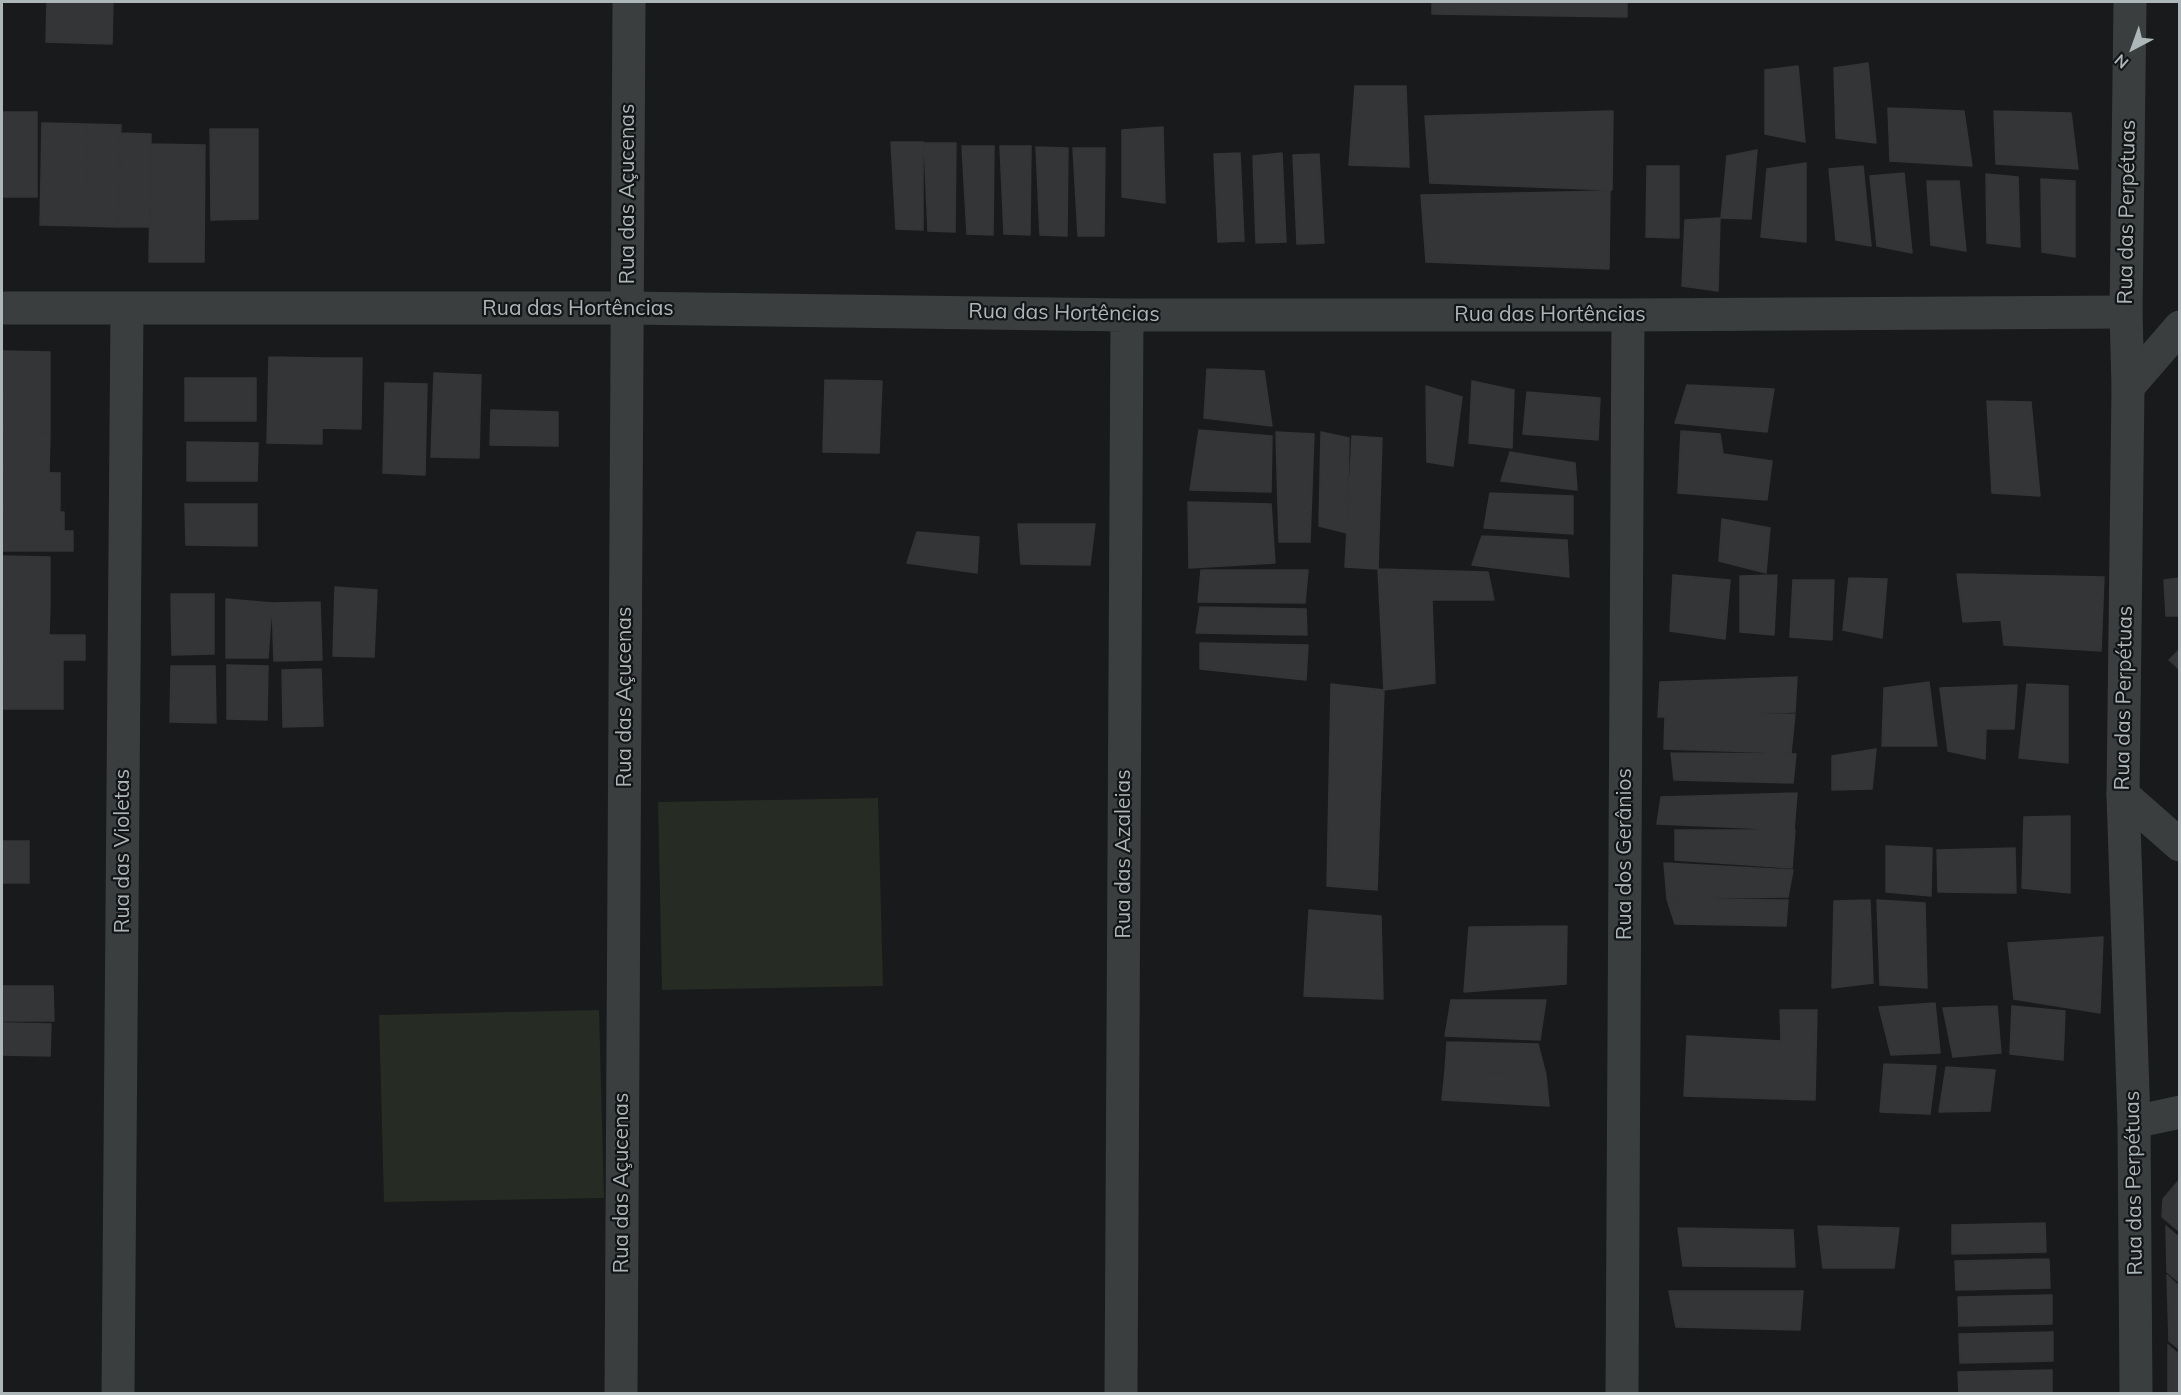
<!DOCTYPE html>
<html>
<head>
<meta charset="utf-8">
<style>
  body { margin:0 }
  #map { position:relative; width:2181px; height:1395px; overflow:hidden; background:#191a1b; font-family:Mulish,sans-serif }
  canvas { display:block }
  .frame { position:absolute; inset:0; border:3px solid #adb7b9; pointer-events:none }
  .north { position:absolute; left:2103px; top:18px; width:60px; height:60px; -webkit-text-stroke:4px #141516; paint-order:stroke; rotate:221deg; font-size:16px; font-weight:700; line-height:24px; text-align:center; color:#adb7b9 }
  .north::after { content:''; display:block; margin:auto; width:21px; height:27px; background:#adb7b9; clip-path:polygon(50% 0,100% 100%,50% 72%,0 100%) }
</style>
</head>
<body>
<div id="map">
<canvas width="2181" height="1395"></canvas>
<div class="frame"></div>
<div class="north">N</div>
</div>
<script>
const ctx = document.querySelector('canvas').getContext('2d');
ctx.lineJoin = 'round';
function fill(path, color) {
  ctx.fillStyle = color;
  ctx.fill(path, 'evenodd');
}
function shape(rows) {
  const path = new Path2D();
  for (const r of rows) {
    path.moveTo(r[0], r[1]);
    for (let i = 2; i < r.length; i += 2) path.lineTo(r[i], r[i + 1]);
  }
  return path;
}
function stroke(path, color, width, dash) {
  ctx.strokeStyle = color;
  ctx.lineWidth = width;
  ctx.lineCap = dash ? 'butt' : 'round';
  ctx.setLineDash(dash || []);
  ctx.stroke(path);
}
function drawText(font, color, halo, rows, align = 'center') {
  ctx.font = font + ' Mulish,sans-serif';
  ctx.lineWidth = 4.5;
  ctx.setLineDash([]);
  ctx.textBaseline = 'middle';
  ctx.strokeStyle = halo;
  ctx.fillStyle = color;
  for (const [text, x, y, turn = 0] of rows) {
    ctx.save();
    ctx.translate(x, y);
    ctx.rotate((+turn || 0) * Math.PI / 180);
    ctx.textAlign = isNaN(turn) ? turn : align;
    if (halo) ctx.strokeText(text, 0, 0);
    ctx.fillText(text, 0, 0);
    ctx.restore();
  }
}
const green = shape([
  [878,798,883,986,662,990,658,802],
  [599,1010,604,1198,384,1202,379,1015]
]);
const building = shape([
  [47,2,113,2,112,44,46,42,47,2],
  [1432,2,1627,2,1627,17,1432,14,1432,2],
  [1868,63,1876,143,1836,138,1834,68,1868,63],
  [1798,66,1805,142,1765,134,1765,70,1798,66],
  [1355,86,1406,86,1409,167,1349,165,1355,86],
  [1888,108,1964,111,1972,166,1890,161,1888,108],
  [1613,111,1612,190,1430,183,1425,116,1613,111],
  [1994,111,2071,113,2078,169,1996,164,1994,111],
  [2,112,37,112,37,197,2,197,2,112],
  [42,123,87,124,85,226,40,225,42,123],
  [87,124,121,125,118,227,85,226,87,124],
  [1163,127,1165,203,1122,197,1122,130,1163,127],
  [210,129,258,129,258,219,211,220,210,129],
  [121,133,151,134,150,227,118,227,121,133],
  [891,142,923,142,923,230,896,229,891,142],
  [924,143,956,143,955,232,928,231,924,143],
  [151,144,205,145,204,262,149,262,151,144],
  [962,146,994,146,993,235,967,234,962,146],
  [1000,146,1031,146,1030,235,1004,234,1000,146],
  [1036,147,1068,148,1067,236,1040,235,1036,147],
  [1073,148,1105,148,1104,236,1078,236,1073,148],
  [1757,150,1751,219,1721,218,1727,156,1757,150],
  [1240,153,1244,241,1218,242,1214,154,1240,153],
  [1282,153,1286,242,1256,243,1253,156,1282,153],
  [1319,154,1324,243,1297,244,1293,155,1319,154],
  [1806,163,1806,242,1761,237,1767,169,1806,163],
  [1647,166,1679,166,1679,238,1646,237,1647,166],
  [1863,166,1871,246,1836,240,1829,169,1863,166],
  [1904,173,1912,253,1877,246,1870,176,1904,173],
  [1986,174,2018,177,2020,247,1987,243,1986,174],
  [2041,179,2075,181,2075,257,2042,252,2041,179],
  [1927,181,1959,181,1966,251,1931,245,1927,181],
  [1610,191,1609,269,1426,262,1421,195,1610,191],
  [1720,218,1718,291,1682,286,1685,220,1720,218],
  [2,351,50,352,50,395,2,394,2,351],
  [269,357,323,358,322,444,267,443,269,357],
  [323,358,362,358,361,429,322,428,323,358],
  [1207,369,1264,371,1272,426,1204,418,1207,369],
  [434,373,481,375,479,458,431,457,434,373],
  [185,378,256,378,256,421,185,421,185,378],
  [825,380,882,381,879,453,823,452,825,380],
  [1472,381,1514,390,1512,448,1469,443,1472,381],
  [385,383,427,384,425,475,383,473,385,383],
  [1687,385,1774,389,1767,432,1675,423,1687,385],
  [1426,386,1462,397,1453,466,1427,462,1426,386],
  [1527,392,1600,398,1598,440,1523,434,1527,392],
  [2,394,50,395,50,433,2,432,2,394],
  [1987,401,2031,402,2040,496,1992,493,1987,401],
  [491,410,558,412,558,446,490,445,491,410],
  [1199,430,1272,436,1271,492,1190,490,1199,430],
  [1681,431,1720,434,1723,454,1772,461,1767,500,1678,493,1681,431],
  [2,432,50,433,49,473,2,472,2,432],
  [1276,432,1314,434,1310,542,1279,542,1276,432],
  [1321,432,1349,438,1347,533,1319,526,1321,432],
  [1352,436,1382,438,1378,569,1345,567,1352,436],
  [187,442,258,443,257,481,187,481,187,442],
  [1510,452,1575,463,1577,490,1501,481,1510,452],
  [2,472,60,473,60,513,2,512,2,472],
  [1490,493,1573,496,1573,534,1484,528,1490,493],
  [1188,502,1271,504,1275,563,1189,568,1188,502],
  [185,504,257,504,257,546,186,545,185,504],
  [2,512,64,512,64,531,73,531,73,551,2,551,2,512],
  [1722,519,1770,528,1766,573,1719,561,1722,519],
  [1018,524,1095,524,1090,565,1021,564,1018,524],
  [917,532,979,537,977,573,907,563,917,532],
  [1482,536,1567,540,1569,577,1472,565,1482,536],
  [2,556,50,557,50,604,2,603,2,556],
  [1378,569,1488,572,1494,600,1432,600,1435,683,1384,690,1378,569],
  [1201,570,1308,570,1305,603,1198,602,1201,570],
  [1957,574,2104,577,2101,651,2004,645,2001,620,1963,622,1957,574],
  [1673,575,1730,580,1725,639,1670,631,1673,575],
  [1777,575,1774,635,1740,632,1740,576,1777,575],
  [1849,578,1887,579,1882,638,1843,630,1849,578],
  [2180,578,2180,616,2166,616,2164,580,2180,578],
  [1793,580,1834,580,1832,640,1790,637,1793,580],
  [335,587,377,590,374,657,333,656,335,587],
  [171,594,214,594,214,654,172,655,171,594],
  [226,599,272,603,268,658,226,658,226,599],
  [320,602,322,660,274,661,272,603,320,602],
  [2,603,50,604,49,635,85,635,85,660,2,660,2,603],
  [1200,607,1306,609,1307,635,1196,633,1200,607],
  [1200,643,1308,645,1306,680,1200,669,1200,643],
  [2180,649,2180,670,2169,660,2180,649],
  [2,661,63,661,63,709,2,709,2,661],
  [227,665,268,666,267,720,227,719,227,665],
  [171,666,215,666,216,723,170,722,171,666],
  [321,669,323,726,283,727,282,670,321,669],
  [1797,677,1795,712,1658,717,1660,682,1797,677],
  [1929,682,1937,746,1882,746,1884,688,1929,682],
  [1331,684,1384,690,1377,890,1327,886,1331,684],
  [2027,684,2068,686,2068,763,2019,758,2027,684],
  [2017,685,2014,729,1986,729,1985,759,1948,751,1940,688,2017,685],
  [1795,714,1791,753,1664,749,1665,717,1795,714],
  [1876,749,1872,789,1832,790,1832,756,1876,749],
  [1671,753,1796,754,1793,783,1674,780,1671,753],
  [1797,793,1794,830,1657,824,1661,797,1797,793],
  [2070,816,2070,893,2022,888,2024,817,2070,816],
  [1675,830,1795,830,1792,868,1675,860,1675,830],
  [2,841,29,841,29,883,2,883,2,841],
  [1886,846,1932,848,1931,896,1886,892,1886,846],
  [2015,848,2016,893,1938,892,1937,850,2015,848],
  [1664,863,1793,870,1788,897,1667,899,1664,863],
  [1667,899,1788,900,1786,926,1675,924,1667,899],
  [1870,900,1873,983,1832,988,1834,901,1870,900],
  [1877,900,1925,903,1927,988,1880,985,1877,900],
  [1309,910,1381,916,1383,999,1304,996,1309,910],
  [1567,926,1566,984,1464,992,1469,927,1567,926],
  [2103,937,2100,1013,2014,999,2008,943,2103,937],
  [2,986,53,986,54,1021,2,1021,2,986],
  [1451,1000,1546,1000,1540,1040,1445,1036,1451,1000],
  [1935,1003,1940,1053,1891,1055,1879,1007,1935,1003],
  [1997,1006,2001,1053,1953,1057,1943,1008,1997,1006],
  [2012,1006,2065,1011,2063,1060,2010,1054,2012,1006],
  [1780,1010,1817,1010,1815,1100,1684,1096,1687,1036,1781,1041,1780,1010],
  [2,1023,51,1024,50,1056,2,1055,2,1023],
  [1447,1042,1538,1044,1546,1075,1445,1071,1447,1042],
  [1884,1064,1936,1066,1930,1114,1880,1112,1884,1064],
  [1946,1067,1995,1070,1990,1111,1939,1112,1946,1067],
  [1445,1071,1546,1075,1549,1106,1442,1100,1445,1071],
  [2180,1179,2180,1232,2162,1217,2163,1199,2180,1179],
  [2045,1223,2046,1252,1952,1254,1952,1225,2045,1223],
  [1818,1226,1899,1228,1894,1268,1823,1268,1818,1226],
  [2166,1226,2180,1238,2180,1283,2167,1272,2166,1226],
  [1678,1228,1793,1230,1795,1267,1683,1266,1678,1228],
  [2049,1259,2050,1288,1956,1290,1955,1261,2049,1259],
  [2167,1275,2180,1287,2180,1350,2169,1341,2167,1275],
  [1669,1291,1803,1291,1800,1330,1676,1327,1669,1291],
  [2052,1295,2052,1324,1959,1326,1958,1297,2052,1295],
  [2053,1332,2053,1361,1960,1363,1959,1334,2053,1332],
  [2168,1345,2180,1355,2180,1394,2168,1394,2168,1345],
  [2052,1370,2052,1394,1959,1394,1958,1372,2052,1370]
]);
const minor = shape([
  [2,308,627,308,1127,315,1628,315,2126,312],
  [2128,387,2180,327],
  [2123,795,2180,845],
  [2134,1122,2180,1112],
  [118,1394,127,309],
  [621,1394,629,2],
  [1121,1394,1127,315],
  [1622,1394,1628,315]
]);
const tertiary = shape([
  [2130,2,2126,312,2128,387,2123,795,2134,1122,2136,1394]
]);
const streetNames = [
  ["Rua das Açucenas",628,194,-90],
  ["Rua das Perpétuas",2127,212,-89],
  ["Rua das Hortências",578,309],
  ["Rua das Hortências",1064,313,1],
  ["Rua das Hortências",1550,315],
  ["Rua das Açucenas",625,697,-90],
  ["Rua das Perpétuas",2124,698,-89],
  ["Rua das Violetas",123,851,-90],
  ["Rua das Azaleias",1124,854,-90],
  ["Rua dos Gerânios",1625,854,-90],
  ["Rua das Açucenas",622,1183,-90],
  ["Rua das Perpétuas",2134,1183,-91]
];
fill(green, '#262b23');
fill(building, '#343537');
stroke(building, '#333537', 1.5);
stroke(minor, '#3a3e3f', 33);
stroke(tertiary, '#3a3e3f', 33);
drawText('21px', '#adb7b9', '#141516', streetNames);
</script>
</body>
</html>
